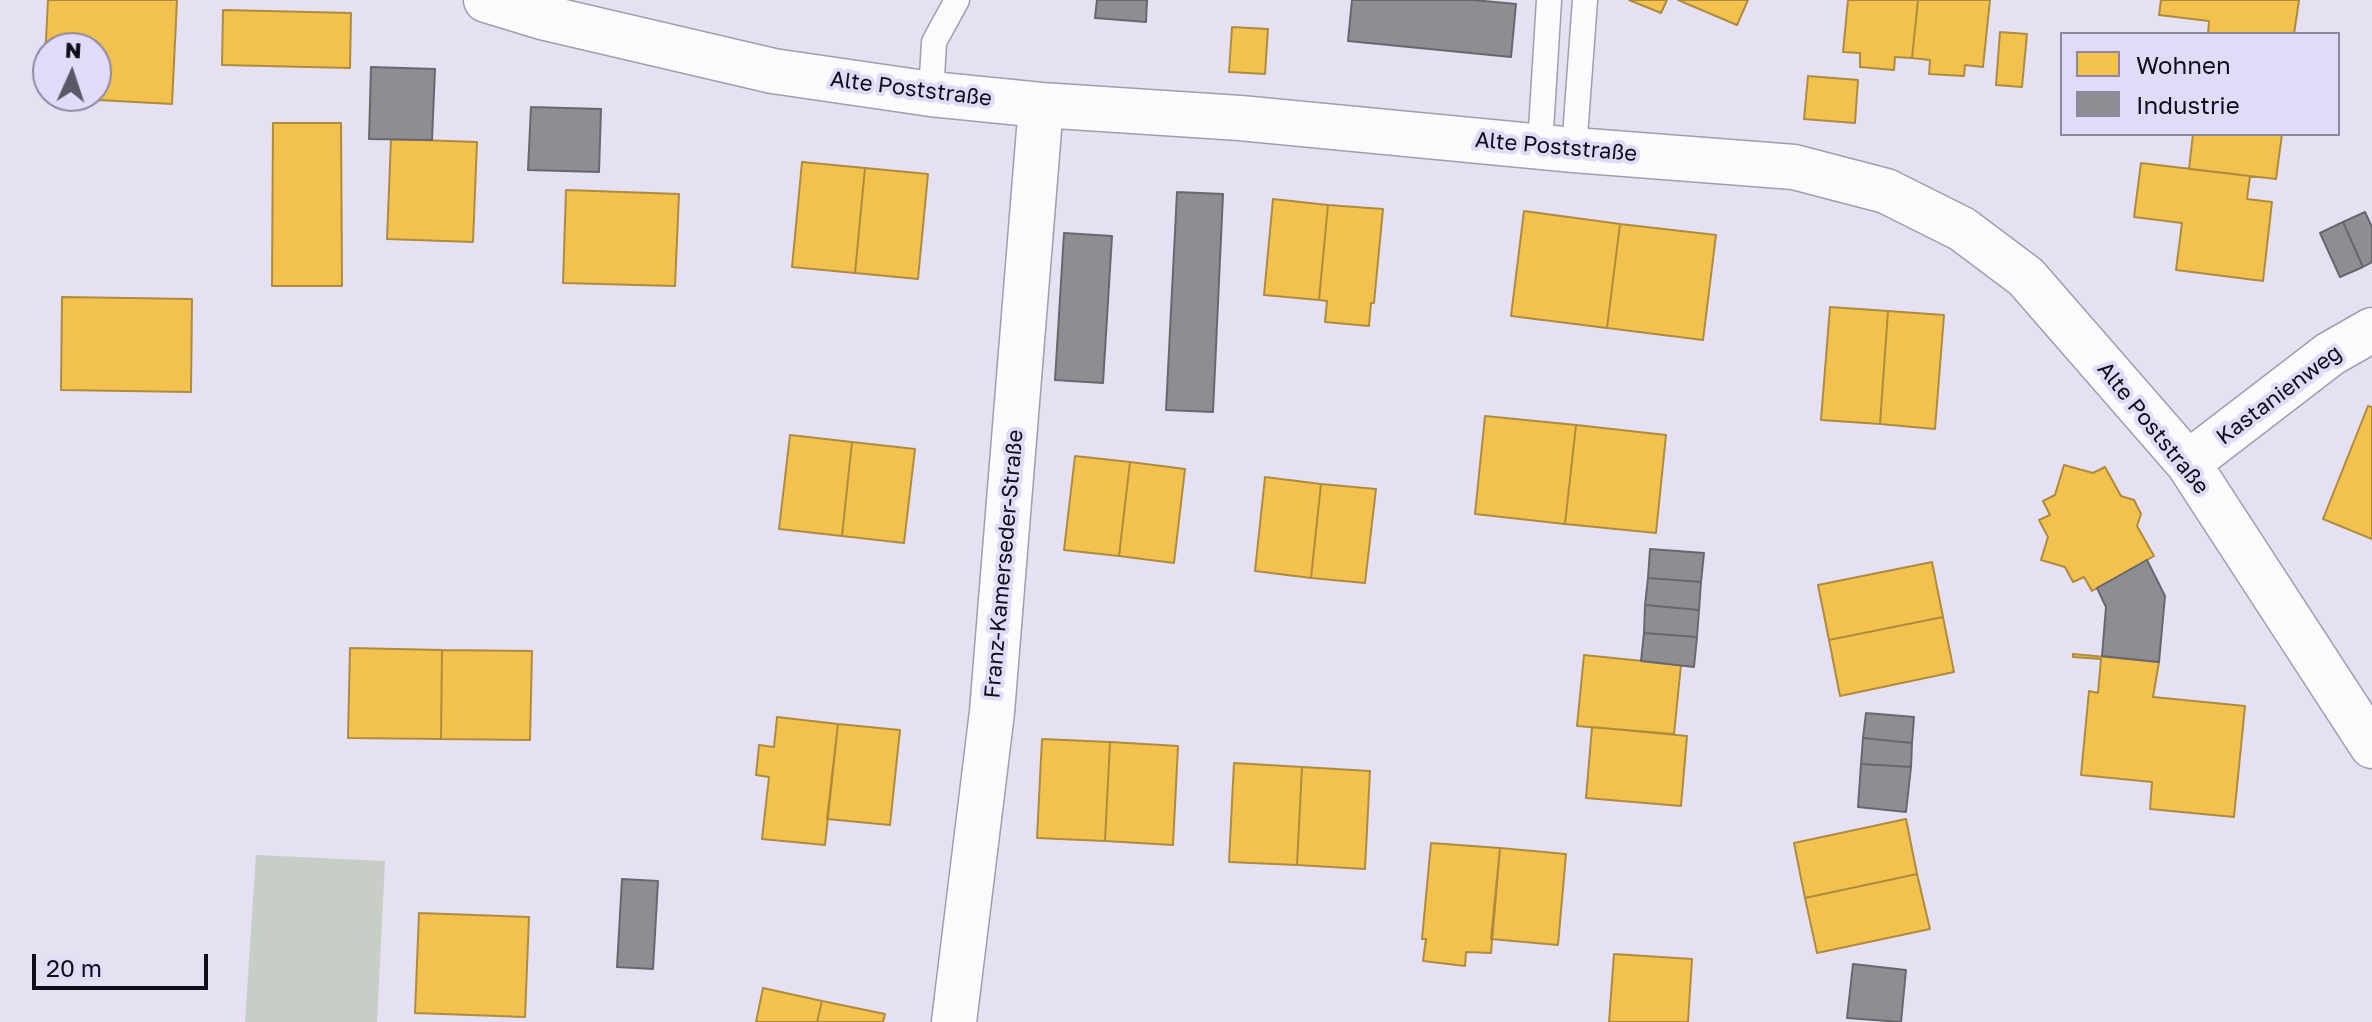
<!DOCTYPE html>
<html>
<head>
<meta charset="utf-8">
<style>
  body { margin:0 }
  #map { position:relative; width:2372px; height:1022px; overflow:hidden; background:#e5e1f2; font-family:"Golos Text",sans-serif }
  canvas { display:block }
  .legend { position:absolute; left:2060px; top:32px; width:280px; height:104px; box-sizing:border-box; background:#e1daf9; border:2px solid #8e889f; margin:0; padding:10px 14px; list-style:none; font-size:24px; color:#110e19 }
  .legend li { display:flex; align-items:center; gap:16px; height:40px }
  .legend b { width:40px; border:2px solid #8e889f }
  .north { position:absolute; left:32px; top:32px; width:80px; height:80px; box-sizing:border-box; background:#e1daf9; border:2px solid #8e889f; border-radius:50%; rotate:3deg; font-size:22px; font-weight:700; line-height:32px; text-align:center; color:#110e19 }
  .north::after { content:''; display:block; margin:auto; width:28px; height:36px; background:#5b5865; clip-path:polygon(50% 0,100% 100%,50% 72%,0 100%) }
  .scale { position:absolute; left:32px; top:954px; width:176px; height:36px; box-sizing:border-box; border:4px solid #110e19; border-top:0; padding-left:10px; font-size:24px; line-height:28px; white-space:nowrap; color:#110e19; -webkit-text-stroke:6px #e1daf9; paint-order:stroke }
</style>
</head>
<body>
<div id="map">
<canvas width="2372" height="1022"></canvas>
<ul class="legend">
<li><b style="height:22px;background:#f2c14e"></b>Wohnen</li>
<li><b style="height:22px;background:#8d8d92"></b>Industrie</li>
</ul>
<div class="north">N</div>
<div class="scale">20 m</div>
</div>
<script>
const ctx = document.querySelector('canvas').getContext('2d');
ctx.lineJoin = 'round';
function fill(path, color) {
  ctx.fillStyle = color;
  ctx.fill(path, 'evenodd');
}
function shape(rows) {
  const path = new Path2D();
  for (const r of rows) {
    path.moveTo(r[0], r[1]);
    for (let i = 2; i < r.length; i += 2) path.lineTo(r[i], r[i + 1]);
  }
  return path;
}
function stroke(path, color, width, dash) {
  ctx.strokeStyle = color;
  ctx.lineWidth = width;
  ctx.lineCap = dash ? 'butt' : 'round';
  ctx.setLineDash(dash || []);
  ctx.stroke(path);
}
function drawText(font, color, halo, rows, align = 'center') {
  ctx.font = font + ' "Golos Text",sans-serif';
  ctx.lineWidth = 8;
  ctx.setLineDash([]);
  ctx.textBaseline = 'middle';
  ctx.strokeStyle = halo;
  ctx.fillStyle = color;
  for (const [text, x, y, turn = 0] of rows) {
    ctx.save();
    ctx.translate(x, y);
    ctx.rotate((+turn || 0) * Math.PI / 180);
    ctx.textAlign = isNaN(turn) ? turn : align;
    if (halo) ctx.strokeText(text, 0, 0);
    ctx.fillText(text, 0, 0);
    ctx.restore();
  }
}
const green = shape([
  [256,855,385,861,377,1022,245,1022]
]);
const homes = shape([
  [48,0,177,0,172,104,43,97,48,0],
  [48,48,96,48,96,96,48,96,48,48],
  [1629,0,1667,0,1661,13,1629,0],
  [1678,0,1748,0,1737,25,1678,0],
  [1848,0,1918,0,1912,58,1895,57,1894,70,1860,67,1860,53,1843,52,1848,0],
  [1918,0,1990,0,1983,67,1965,65,1964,76,1929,74,1930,60,1912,58,1918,0],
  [2161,0,2299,0,2294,34,2208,34,2209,21,2159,15,2161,0],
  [223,10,351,13,350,68,222,65,223,10],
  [1232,27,1268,29,1265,74,1229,72,1232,27],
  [2000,32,2027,34,2022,87,1996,85,2000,32],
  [1808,76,1858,80,1855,123,1804,119,1808,76],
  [273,123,341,123,342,286,272,286,273,123],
  [2193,134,2282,134,2276,179,2189,169,2193,134],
  [391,139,477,142,473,242,387,239,391,139],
  [802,162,865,168,855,273,792,267,802,162],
  [2141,163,2250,176,2247,199,2272,202,2263,281,2176,270,2182,223,2134,217,2141,163],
  [865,168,928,174,918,279,855,273,865,168],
  [566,190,679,194,675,286,563,283,566,190],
  [1273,199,1328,205,1319,300,1264,295,1273,199],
  [1328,205,1383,209,1374,303,1371,303,1369,326,1325,322,1327,301,1319,300,1328,205],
  [1524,211,1620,224,1607,328,1511,316,1524,211],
  [1620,224,1716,235,1703,340,1607,328,1620,224],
  [62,297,192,299,191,392,61,390,62,297],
  [1830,307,1888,311,1880,424,1821,420,1830,307],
  [1888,311,1944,315,1935,429,1880,424,1888,311],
  [2368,406,2372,407,2372,539,2323,519,2368,406],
  [1485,416,1576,425,1565,524,1475,514,1485,416],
  [1576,425,1666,435,1656,533,1565,524,1576,425],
  [790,435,852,442,842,536,779,529,790,435],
  [852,442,915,449,904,543,842,536,852,442],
  [1075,456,1130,462,1119,556,1064,550,1075,456],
  [1130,462,1185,469,1174,563,1119,556,1130,462],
  [2064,465,2093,473,2105,467,2121,496,2134,500,2141,514,2137,526,2154,556,2092,591,2084,577,2073,582,2065,567,2041,560,2048,537,2039,520,2050,515,2043,501,2055,495,2064,465],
  [1265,477,1321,484,1311,578,1255,571,1265,477],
  [1321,484,1376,489,1365,583,1311,578,1321,484],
  [1932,562,1943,617,1829,640,1818,585,1932,562],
  [1943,617,1954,672,1840,696,1829,640,1943,617],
  [350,648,442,650,441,739,348,738,350,648],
  [442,650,532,651,530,740,441,739,442,650],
  [2073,654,2159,662,2153,697,2245,706,2234,817,2150,809,2152,782,2081,775,2089,691,2098,693,2101,659,2073,657,2073,654],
  [1584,655,1681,665,1674,734,1577,726,1584,655],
  [777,717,838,724,825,845,762,839,769,777,756,775,759,745,774,747,777,717],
  [838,724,900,730,890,825,827,819,838,724],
  [1592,727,1687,736,1681,806,1586,798,1592,727],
  [1042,739,1110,742,1105,841,1037,838,1042,739],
  [1110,742,1178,746,1173,845,1105,841,1110,742],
  [1234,763,1302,767,1297,865,1229,862,1234,763],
  [1302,767,1370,771,1365,869,1297,865,1302,767],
  [1906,819,1917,874,1805,898,1794,843,1906,819],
  [1431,843,1500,848,1491,953,1466,952,1465,966,1423,961,1426,939,1422,939,1431,843],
  [1500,848,1566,854,1558,945,1491,939,1500,848],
  [1917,874,1930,929,1817,953,1805,898,1917,874],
  [419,913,529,917,525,1017,415,1013,419,913],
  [1614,954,1692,959,1688,1022,1609,1022,1614,954],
  [763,988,822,1001,817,1022,756,1022,763,988],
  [822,1001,885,1014,883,1022,817,1022,822,1001]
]);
const industry = shape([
  [1097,0,1147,0,1146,22,1095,18,1097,0],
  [1352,0,1473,0,1516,4,1511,57,1348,41,1352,0],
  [371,67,435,69,432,140,369,139,371,67],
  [531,107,601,109,599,172,528,170,531,107],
  [1177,192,1223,194,1213,412,1166,410,1177,192],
  [2365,212,2372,227,2372,262,2363,267,2343,222,2365,212],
  [2343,222,2363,267,2340,277,2320,233,2343,222],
  [1064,233,1112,236,1103,383,1055,380,1064,233],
  [1650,549,1704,553,1701,582,1648,578,1650,549],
  [2147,560,2165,596,2159,662,2102,656,2106,607,2097,588,2147,560],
  [1648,578,1701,582,1699,610,1645,605,1648,578],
  [1645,605,1699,610,1697,637,1644,633,1645,605],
  [1644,633,1697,637,1694,667,1641,661,1644,633],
  [1866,713,1914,717,1912,743,1863,738,1866,713],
  [1863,738,1912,743,1911,767,1861,764,1863,738],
  [1861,764,1911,767,1906,812,1858,807,1861,764],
  [622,879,658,881,653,969,617,967,622,879],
  [1853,964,1906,970,1901,1022,1847,1018,1853,964]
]);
const service = shape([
  [931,94,934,42,957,0],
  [1540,146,1549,0],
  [1574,150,1585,0]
]);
const minor = shape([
  [486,0,542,17,773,71,931,94,1041,105,1240,118,1574,150,1794,167,1886,191,1962,229,2026,277,2188,463,2372,746],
  [2188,463,2330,354,2372,330],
  [954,1022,992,712,1041,105]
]);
const streetNames = [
  ["Alte Poststraße",911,89,7],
  ["Alte Poststraße",1556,147,5],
  ["Kastanienweg",2279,395,-37],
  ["Alte Poststraße",2153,428,51],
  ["Franz-Kamerseder-Straße",1004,564,-85]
];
fill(green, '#c7cec5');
fill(homes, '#f2c14e');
stroke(homes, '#ae8b3e', 2);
fill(industry, '#8d8d92');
stroke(industry, '#68676e', 2);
stroke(service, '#a19daa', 27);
stroke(minor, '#a19daa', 47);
stroke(service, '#fbfafd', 24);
stroke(minor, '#fbfafd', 44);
drawText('22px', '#110e19', '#e1daf9', streetNames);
</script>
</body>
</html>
